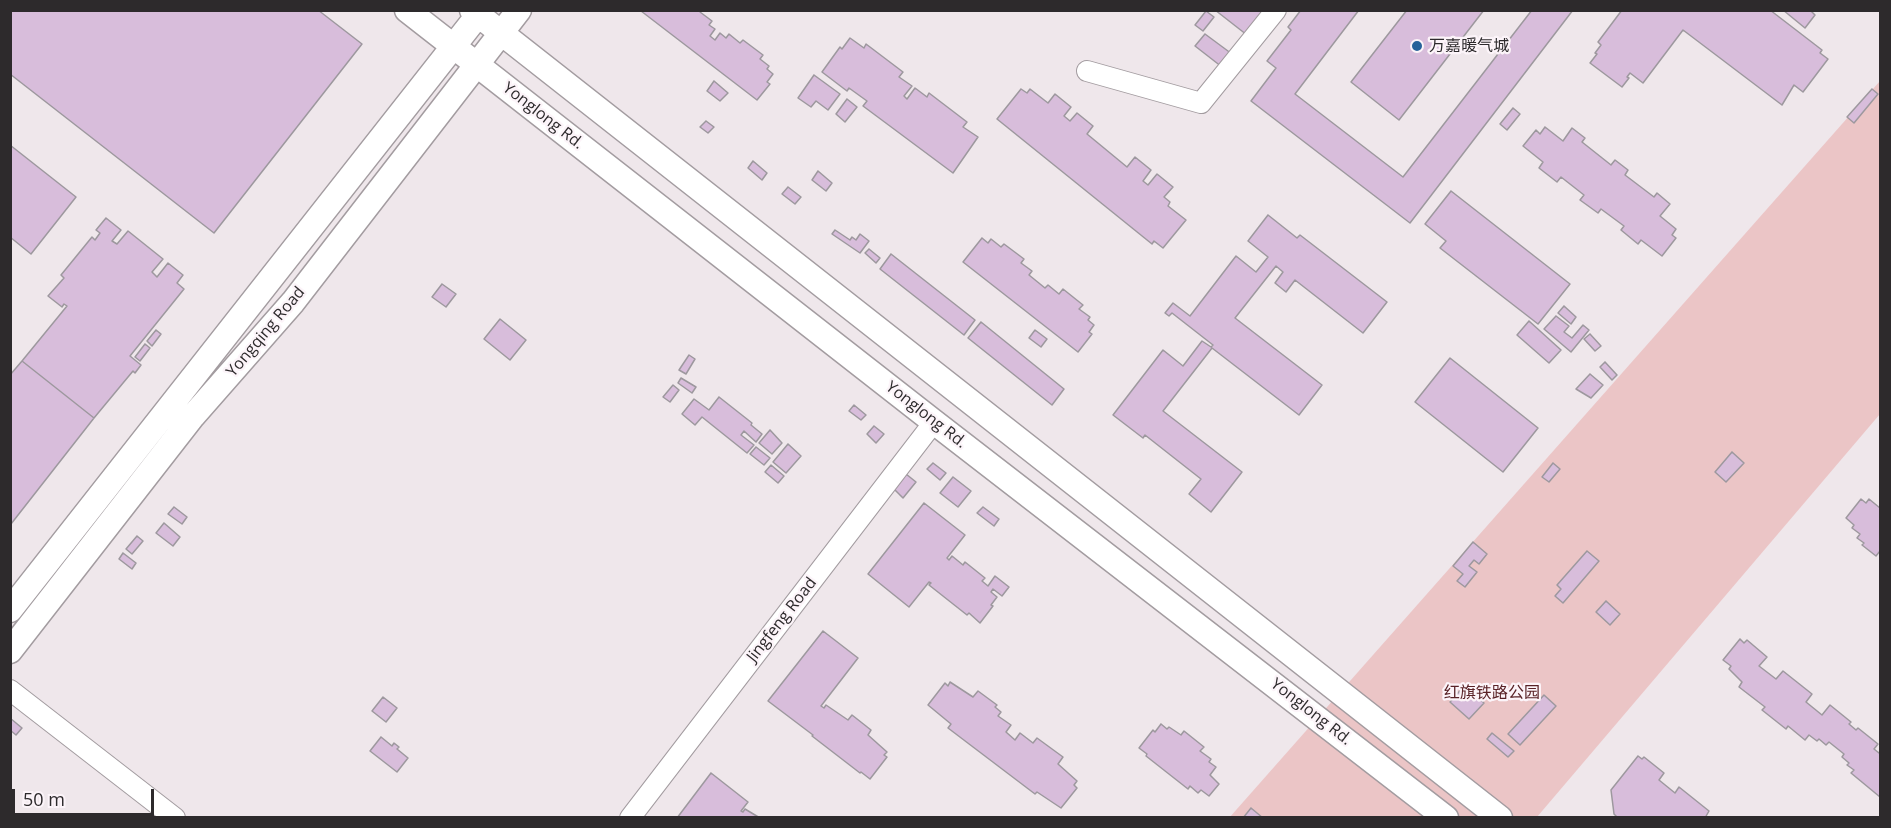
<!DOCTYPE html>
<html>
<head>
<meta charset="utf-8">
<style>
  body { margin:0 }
  #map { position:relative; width:1891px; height:828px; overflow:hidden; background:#efe7eb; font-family:"Open Sans",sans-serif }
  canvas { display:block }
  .frame { position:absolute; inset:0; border:12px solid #2d2a2c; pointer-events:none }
  .scale { position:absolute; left:12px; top:789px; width:142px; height:27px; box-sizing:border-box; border:3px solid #2d2a2c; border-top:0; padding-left:8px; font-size:18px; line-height:21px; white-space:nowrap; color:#2d2a2c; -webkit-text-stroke:4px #fcf4f9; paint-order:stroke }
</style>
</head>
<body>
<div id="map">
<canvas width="1891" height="828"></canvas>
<div class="frame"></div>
<div class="scale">50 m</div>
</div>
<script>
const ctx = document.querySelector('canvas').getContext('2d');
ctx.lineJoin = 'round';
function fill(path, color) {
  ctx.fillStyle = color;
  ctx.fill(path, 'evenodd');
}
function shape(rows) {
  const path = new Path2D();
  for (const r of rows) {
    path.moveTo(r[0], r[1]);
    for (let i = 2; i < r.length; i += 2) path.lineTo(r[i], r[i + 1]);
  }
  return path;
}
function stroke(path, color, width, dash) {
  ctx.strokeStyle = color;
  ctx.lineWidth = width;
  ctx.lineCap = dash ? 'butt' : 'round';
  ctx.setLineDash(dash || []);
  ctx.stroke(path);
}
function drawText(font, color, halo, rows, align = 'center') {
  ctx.font = font + ' "Open Sans","Noto Sans SC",sans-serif';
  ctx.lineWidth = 4.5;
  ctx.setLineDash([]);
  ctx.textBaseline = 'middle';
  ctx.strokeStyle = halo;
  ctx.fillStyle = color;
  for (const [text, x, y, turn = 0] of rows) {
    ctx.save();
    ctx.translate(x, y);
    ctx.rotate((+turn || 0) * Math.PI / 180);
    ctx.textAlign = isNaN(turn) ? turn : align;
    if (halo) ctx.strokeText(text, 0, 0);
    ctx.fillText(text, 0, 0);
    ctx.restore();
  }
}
const green = shape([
  [1880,81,1880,414,1537,817,1229,818]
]);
const building = shape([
  [10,10,318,10,362,44,214,233,10,74,10,10],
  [702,10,700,12,712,21,709,25,715,29,710,36,715,40,720,33,726,38,729,34,740,43,743,40,763,55,760,59,769,66,767,69,773,74,767,82,770,84,757,100,641,11,702,10],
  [1215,10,1263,10,1261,13,1263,15,1247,35,1215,10],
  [1301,10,1359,10,1295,94,1403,177,1532,10,1573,10,1410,223,1251,101,1276,68,1267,61,1291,30,1288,27,1301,10],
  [1407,10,1484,10,1399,120,1351,82,1407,10],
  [1622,10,1770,10,1822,50,1820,53,1828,59,1803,92,1794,85,1782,105,1683,30,1643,83,1630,73,1627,77,1629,78,1622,87,1590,63,1597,54,1595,53,1601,45,1598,42,1622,10],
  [1783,10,1810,10,1815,15,1805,28,1783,10],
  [1206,11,1214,17,1203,31,1195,25,1206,11],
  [1205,34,1232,54,1222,67,1195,46,1205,34],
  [850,38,864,48,866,44,903,72,899,77,912,86,904,96,907,99,915,88,927,97,929,93,967,122,963,127,978,137,953,173,863,106,867,101,849,88,847,91,822,72,840,47,842,49,850,38],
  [814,75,840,94,828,110,816,101,811,107,798,98,814,75],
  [714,81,728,93,720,101,707,91,714,81],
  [1021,89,1027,93,1030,89,1048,103,1055,94,1071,107,1064,116,1070,121,1077,113,1093,126,1087,134,1127,167,1135,157,1151,170,1143,181,1148,185,1157,174,1173,187,1164,197,1170,202,1168,206,1186,220,1163,248,1154,241,1152,244,997,119,1021,89],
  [1872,89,1878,94,1854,123,1847,117,1872,89],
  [847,99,857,107,845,122,836,114,847,99],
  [1513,108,1520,114,1507,130,1500,124,1513,108],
  [706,121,714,127,708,133,700,127,706,121],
  [1545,127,1563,141,1572,128,1585,138,1582,142,1611,165,1615,160,1628,170,1625,175,1654,197,1657,193,1670,204,1660,216,1676,229,1672,235,1676,238,1662,256,1641,240,1638,244,1621,230,1624,226,1601,209,1598,213,1580,200,1584,195,1561,177,1557,182,1539,168,1543,162,1523,146,1536,130,1540,134,1545,127],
  [10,145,76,197,31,254,10,237,10,145],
  [753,161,767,173,762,180,748,168,753,161],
  [818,171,832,183,826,191,812,180,818,171],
  [788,187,801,197,795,204,782,194,788,187],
  [1451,191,1570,284,1538,324,1440,248,1446,241,1425,224,1451,191],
  [1268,215,1297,238,1300,235,1387,302,1363,333,1295,280,1286,292,1275,283,1283,272,1276,266,1235,318,1322,385,1299,415,1212,348,1163,411,1242,472,1211,512,1189,494,1201,479,1145,435,1143,438,1113,415,1163,350,1183,366,1202,341,1211,347,1213,345,1172,313,1169,316,1165,313,1173,303,1190,316,1236,256,1256,272,1268,257,1248,241,1268,215],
  [106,218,121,230,112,241,117,244,128,231,163,259,152,272,157,277,168,263,183,275,177,283,184,289,130,356,141,365,135,373,133,371,94,418,22,361,67,306,64,304,62,307,48,296,64,278,61,275,92,237,95,240,100,233,96,230,106,218],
  [835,230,850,240,852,237,856,240,860,234,869,241,860,253,832,234,835,230],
  [982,238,988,243,991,239,1001,247,1004,244,1024,259,1021,263,1032,271,1029,275,1045,288,1048,285,1059,294,1063,289,1083,305,1079,309,1090,317,1088,320,1094,325,1089,332,1092,334,1078,352,963,262,982,238],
  [869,249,880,258,876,263,865,253,869,249],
  [891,254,975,320,964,335,880,269,891,254],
  [442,284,456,294,446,307,432,297,442,284],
  [1564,306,1576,317,1571,324,1558,313,1564,306],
  [1556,316,1569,326,1564,332,1572,338,1583,325,1589,330,1571,352,1544,329,1556,316],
  [500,319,526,340,510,360,484,339,500,319],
  [1529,321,1561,350,1549,363,1517,335,1529,321],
  [981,322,1064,389,1052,405,968,338,981,322],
  [156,330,161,334,152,346,147,341,156,330],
  [1035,330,1047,339,1041,347,1029,338,1035,330],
  [1590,334,1601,346,1595,351,1584,339,1590,334],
  [145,344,150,348,140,361,135,357,145,344],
  [689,355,695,359,686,374,679,370,689,355],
  [1450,358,1538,428,1503,472,1415,402,1450,358],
  [22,361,94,418,11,524,10,375,22,361],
  [1605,362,1617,375,1612,380,1600,367,1605,362],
  [1590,374,1603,385,1591,398,1576,389,1590,374],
  [681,378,696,387,692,393,678,383,681,378],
  [673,385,679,390,670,402,663,397,673,385],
  [719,397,752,423,751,425,762,434,756,442,744,431,741,435,754,445,747,453,702,417,695,425,682,414,694,399,709,410,719,397],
  [854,405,866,415,861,420,849,411,854,405],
  [874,426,884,434,876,443,867,434,874,426],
  [770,430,782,443,772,454,759,443,770,430],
  [788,444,801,456,786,473,773,462,788,444],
  [756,447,770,458,764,465,750,454,756,447],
  [1732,452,1744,463,1726,482,1715,472,1732,452],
  [933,463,946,473,940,480,927,469,933,463],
  [1553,463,1560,469,1549,482,1542,477,1553,463],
  [771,465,784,476,778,483,765,472,771,465],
  [906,474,916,482,903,498,894,489,906,474],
  [953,477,971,491,958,507,940,493,953,477],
  [1861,499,1866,503,1869,499,1880,508,1880,551,1876,556,1862,545,1864,543,1857,538,1860,534,1852,528,1854,525,1846,518,1861,499],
  [924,503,965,535,947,558,949,560,952,556,963,565,965,562,985,578,982,581,988,586,995,576,1009,587,1002,596,993,589,991,592,997,597,991,605,993,606,980,623,969,613,967,615,929,585,931,583,929,582,909,607,868,574,924,503],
  [174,507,187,517,182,524,168,514,174,507],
  [983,507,999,519,994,526,977,513,983,507],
  [164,523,180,537,173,546,156,533,164,523],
  [137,536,143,541,132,554,126,549,137,536],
  [1473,542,1487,554,1479,564,1474,560,1469,566,1477,572,1465,587,1457,581,1463,574,1453,566,1473,542],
  [1587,551,1599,561,1563,603,1555,596,1561,589,1557,585,1587,551],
  [123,553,136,563,132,569,119,559,123,553],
  [1606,601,1620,614,1610,625,1596,612,1606,601],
  [823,631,858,658,821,706,824,708,826,705,848,720,852,715,871,730,868,735,887,752,884,755,887,757,870,779,861,772,860,773,812,736,813,735,768,701,823,631],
  [1740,639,1744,643,1747,640,1767,657,1759,666,1776,679,1783,671,1812,694,1806,702,1822,715,1830,705,1851,722,1849,724,1856,730,1858,728,1878,744,1874,749,1879,753,1880,751,1880,797,1851,773,1854,770,1847,765,1849,763,1842,757,1844,754,1829,742,1826,745,1819,739,1817,741,1809,735,1805,740,1788,726,1786,729,1762,710,1765,707,1739,687,1742,682,1729,669,1731,666,1723,660,1740,639],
  [950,682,973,697,978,691,997,705,995,707,1001,712,998,716,1011,725,1006,732,1015,740,1020,733,1033,743,1037,738,1063,757,1058,764,1077,781,1074,785,1077,788,1061,808,1037,792,1035,794,948,728,951,724,928,705,945,683,948,686,950,682],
  [1465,685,1484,703,1469,719,1450,702,1465,685],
  [1544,695,1556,706,1520,745,1508,734,1544,695],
  [383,697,397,708,386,722,372,711,383,697],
  [10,718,22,728,16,735,10,730,10,718],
  [1161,724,1167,729,1169,727,1181,735,1184,731,1204,747,1200,751,1211,759,1209,762,1216,767,1210,775,1219,784,1209,796,1201,790,1198,793,1190,786,1188,789,1146,756,1147,754,1139,748,1153,730,1155,732,1161,724],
  [1492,733,1514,751,1508,757,1487,739,1492,733],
  [381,737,392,746,394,743,399,747,397,749,408,758,397,772,370,751,381,737],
  [1638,756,1642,759,1644,757,1664,773,1659,780,1675,793,1679,787,1709,811,1705,818,1618,818,1614,814,1611,790,1638,756],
  [711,773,748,802,741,811,743,812,745,809,760,818,677,818,711,773],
  [1251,808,1263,818,1243,818,1251,808]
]);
const minor = shape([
  [1087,71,1201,103,1276,10],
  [10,690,175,818],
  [630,818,934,422]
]);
const tertiary = shape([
  [407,10,934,422,1446,818],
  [472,10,1500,818],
  [10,610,482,10],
  [10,651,193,416,293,302,519,10]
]);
const markers = [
  [1417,46,6,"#27629a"]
];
const poiNames = [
  ["万嘉暖气城",1429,46]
];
const streetNames = [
  ["Yonglong Rd.",543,116,38],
  ["Yongqing Road",266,332,-50],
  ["Yonglong Rd.",926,415,38],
  ["Jingfeng Road",782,620,-52],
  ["Yonglong Rd.",1311,712,38]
];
const parkNames = [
  ["红旗铁路公园",1492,693]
];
fill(green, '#ebc5c6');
fill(building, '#d8bddb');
stroke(building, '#9d989e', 1.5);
stroke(minor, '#a39ca0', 22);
stroke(tertiary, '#a39ca0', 27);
stroke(minor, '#fff', 20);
stroke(tertiary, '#fff', 24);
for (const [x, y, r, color] of markers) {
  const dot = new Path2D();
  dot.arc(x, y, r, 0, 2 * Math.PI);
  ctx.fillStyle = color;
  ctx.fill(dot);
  stroke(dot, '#fcf4f9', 2);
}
drawText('16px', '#2d2a2c', '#fcf4f9', poiNames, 'left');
drawText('16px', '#2d2a2c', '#fcf4f9', streetNames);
drawText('16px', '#592227', '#fcf4f9', parkNames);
</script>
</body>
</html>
